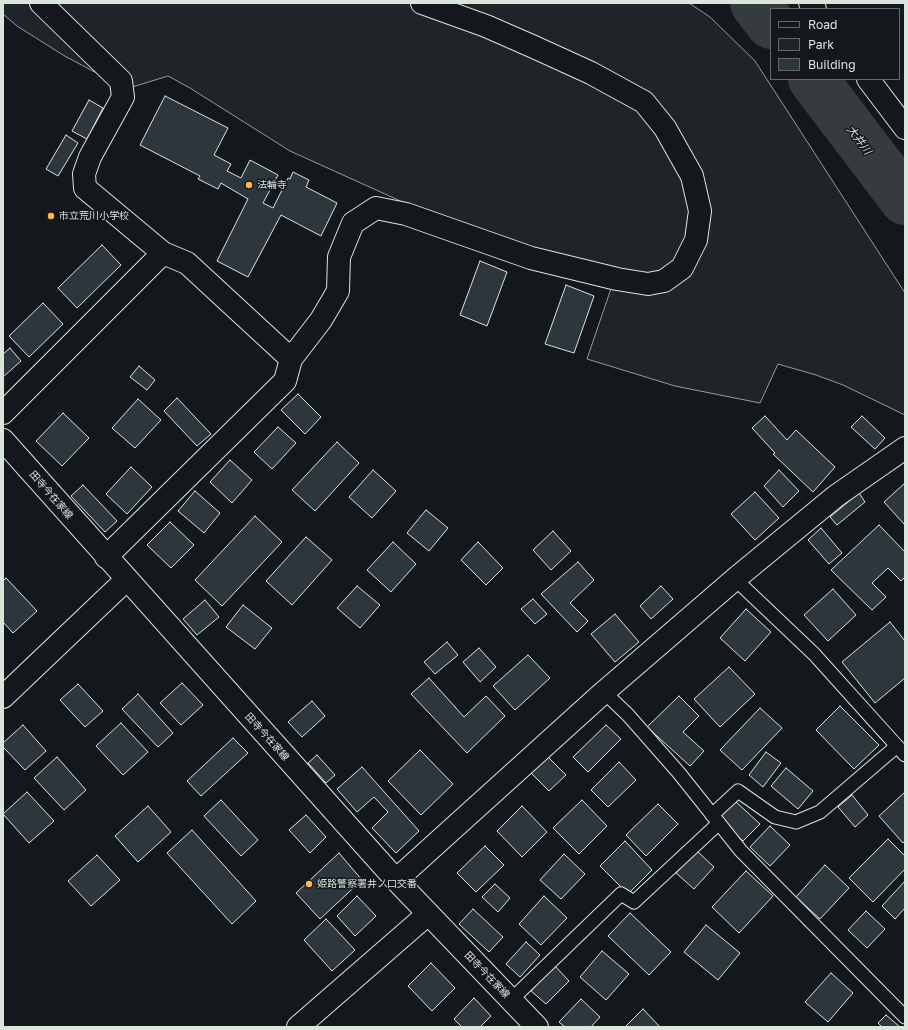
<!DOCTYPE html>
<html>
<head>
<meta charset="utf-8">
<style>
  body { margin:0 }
  #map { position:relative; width:908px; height:1030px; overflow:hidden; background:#14181c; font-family:"Golos Text",sans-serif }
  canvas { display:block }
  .frame { position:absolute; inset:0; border:4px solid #d8e6dc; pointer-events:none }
  .legend { position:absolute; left:770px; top:8px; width:130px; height:72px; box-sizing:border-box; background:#14181c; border:1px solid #626a69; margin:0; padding:5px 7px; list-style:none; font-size:12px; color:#d8e6dc }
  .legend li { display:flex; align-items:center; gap:8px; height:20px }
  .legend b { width:20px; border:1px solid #626a69 }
</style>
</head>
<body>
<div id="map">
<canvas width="908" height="1030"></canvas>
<div class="frame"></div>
<ul class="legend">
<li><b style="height:5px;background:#14181c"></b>Road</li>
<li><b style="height:11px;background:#202428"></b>Park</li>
<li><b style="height:11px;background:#2c363c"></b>Building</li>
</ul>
</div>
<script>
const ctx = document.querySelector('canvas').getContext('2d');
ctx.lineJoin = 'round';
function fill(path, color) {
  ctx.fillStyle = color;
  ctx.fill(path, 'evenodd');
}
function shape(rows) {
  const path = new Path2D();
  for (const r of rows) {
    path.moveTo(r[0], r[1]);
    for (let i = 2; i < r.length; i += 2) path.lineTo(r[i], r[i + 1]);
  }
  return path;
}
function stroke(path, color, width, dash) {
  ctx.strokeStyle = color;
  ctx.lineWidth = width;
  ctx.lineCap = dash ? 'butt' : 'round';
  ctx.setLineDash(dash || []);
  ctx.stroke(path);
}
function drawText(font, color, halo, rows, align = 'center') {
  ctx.font = font + ' "Golos Text","Noto Sans JP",sans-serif';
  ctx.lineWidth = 3;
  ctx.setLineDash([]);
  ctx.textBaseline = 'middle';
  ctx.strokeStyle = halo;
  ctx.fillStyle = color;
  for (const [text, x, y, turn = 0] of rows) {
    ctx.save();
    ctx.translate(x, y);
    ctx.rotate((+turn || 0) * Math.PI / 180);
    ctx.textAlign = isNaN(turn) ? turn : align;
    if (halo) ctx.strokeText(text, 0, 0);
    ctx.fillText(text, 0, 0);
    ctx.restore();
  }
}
const green = shape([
  [3,3,689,3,710,17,755,61,905,293,905,415,843,385,816,375,778,364,760,403,675,386,587,359,617,271,550,255,427,213,290,151,190,88,168,76,126,89,63,55,17,26,3,14,3,3]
]);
const river = shape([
  [755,3,771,24],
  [813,79,905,200]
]);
const building = shape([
  [165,96,228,128,214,155,231,164,227,171,241,178,250,160,278,175,263,203,273,208,288,178,290,179,293,172,309,180,306,187,337,203,321,236,281,215,248,277,217,261,248,199,221,183,218,189,198,179,200,176,140,145,165,96],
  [89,100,103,108,87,139,72,131,89,100],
  [66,135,78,143,58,176,46,169,66,135],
  [102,245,121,265,77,308,58,288,102,245],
  [480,261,507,272,487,326,460,315,480,261],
  [566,285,594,296,574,353,545,344,566,285],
  [43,303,63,324,29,357,9,336,43,303],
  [10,348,21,361,3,377,3,354,10,348],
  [139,366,155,380,147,390,130,377,139,366],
  [298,394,321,417,305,434,281,410,298,394],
  [177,398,211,434,197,446,164,411,177,398],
  [138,399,161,420,135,448,112,428,138,399],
  [63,413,89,438,62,466,36,441,63,413],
  [765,416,787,440,796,430,835,467,813,492,773,454,775,453,752,428,765,416],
  [862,416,885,438,875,449,851,427,862,416],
  [278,427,296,443,272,469,254,452,278,427],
  [337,442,359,463,315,511,292,490,337,442],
  [230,460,252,480,232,503,210,482,230,460],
  [131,467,152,487,127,514,106,494,131,467],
  [373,470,396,491,372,518,349,497,373,470],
  [779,470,799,491,783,507,764,486,779,470],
  [905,483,905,523,904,524,884,502,905,483],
  [83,485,117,521,105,532,71,496,83,485],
  [195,491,220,513,204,533,178,511,195,491],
  [755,492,779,518,755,540,731,514,755,492],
  [859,493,865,502,837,525,830,517,859,493],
  [426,510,448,528,429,551,407,533,426,510],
  [255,516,282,542,222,606,195,580,255,516],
  [170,522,194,545,171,568,147,545,170,522],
  [879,525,905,552,905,577,901,581,888,568,872,583,886,597,872,610,831,570,879,525],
  [821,528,842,553,829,564,808,540,821,528],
  [553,531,571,551,551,570,533,550,553,531],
  [306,537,332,560,292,605,266,581,306,537],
  [393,542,416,564,391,592,367,570,393,542],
  [478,542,503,568,486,585,461,560,478,542],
  [578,562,594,580,570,603,588,621,577,632,541,594,578,562],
  [6,578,37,611,13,633,3,622,3,581,6,578],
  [357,586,380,605,360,628,337,608,357,586],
  [661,586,673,599,651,619,640,606,661,586],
  [833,589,856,615,828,641,804,615,833,589],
  [533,599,547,614,535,624,521,609,533,599],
  [205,600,219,617,197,635,183,619,205,600],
  [243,605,272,628,255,649,226,627,243,605],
  [746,609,771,632,745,661,720,638,746,609],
  [615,614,639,642,615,662,591,634,615,614],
  [890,622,905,641,905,678,875,703,842,662,890,622],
  [447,642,458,655,435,674,424,662,447,642],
  [479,648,496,667,480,682,463,662,479,648],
  [528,655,550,678,515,710,493,686,528,655],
  [729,667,755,694,720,727,694,699,729,667],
  [429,678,464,717,486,696,505,716,467,753,411,694,429,678],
  [182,683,203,705,181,725,160,703,182,683],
  [78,684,103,711,85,727,60,700,78,684],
  [138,694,173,733,158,747,122,709,138,694],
  [679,696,699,716,683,732,704,751,690,766,647,727,679,696],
  [312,701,325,716,302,737,288,722,312,701],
  [840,706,879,745,854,769,816,730,840,706],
  [760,708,782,728,742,770,720,750,760,708],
  [121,723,148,752,123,775,96,746,121,723],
  [23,725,46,751,25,770,3,747,3,743,23,725],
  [606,725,621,739,588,772,573,757,606,725],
  [233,738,248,753,201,796,187,781,233,738],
  [420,750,453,784,421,815,388,781,420,750],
  [766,752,781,763,763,787,749,775,766,752],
  [317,755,335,775,326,783,308,763,317,755],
  [546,755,566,775,549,791,529,771,546,755],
  [57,757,86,790,64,810,34,778,57,757],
  [619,762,636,780,608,807,591,790,619,762],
  [362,767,419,831,396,853,372,828,388,812,374,797,357,812,337,789,362,767],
  [786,768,813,791,798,809,771,786,786,768],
  [27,792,54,821,29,843,3,814,27,792],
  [905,792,905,841,903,843,879,816,905,792],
  [852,795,868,815,855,827,838,807,852,795],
  [221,800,258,840,241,856,204,816,221,800],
  [582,800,607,826,579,854,553,828,582,800],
  [734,800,760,824,743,841,717,817,734,800],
  [658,804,678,824,646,856,626,835,658,804],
  [148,806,171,832,138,862,115,836,148,806],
  [522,806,547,832,522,857,497,831,522,806],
  [306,815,326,837,310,853,289,830,306,815],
  [770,826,790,845,770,866,750,847,770,826],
  [192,830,256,901,232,924,167,853,192,830],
  [888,839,905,856,905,869,873,902,849,878,888,839],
  [625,841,652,870,628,894,600,866,625,841],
  [485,846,504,865,476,892,457,873,485,846],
  [697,851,714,867,694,889,676,873,697,851],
  [339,853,362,880,320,919,296,893,339,853],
  [564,854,585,874,561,899,540,880,564,854],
  [97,855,120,880,91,906,68,881,97,855],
  [825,865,849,888,820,919,796,897,825,865],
  [746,871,773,896,739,933,712,907,746,871],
  [905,881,905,908,895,919,882,906,905,881],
  [495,884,510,898,498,912,482,897,495,884],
  [357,896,376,916,355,936,337,916,357,896],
  [544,896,567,918,541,945,519,924,544,896],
  [473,909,503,937,489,952,459,924,473,909],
  [866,911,885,929,867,948,848,930,866,911],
  [630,913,671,952,649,975,608,936,630,913],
  [326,919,355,950,332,971,304,940,326,919],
  [706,925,740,953,718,980,684,952,706,925],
  [526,942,540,955,520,977,506,964,526,942],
  [602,951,629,974,606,1000,580,977,602,951],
  [431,963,455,988,432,1011,408,986,431,963],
  [555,966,569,981,546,1004,531,991,555,966],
  [831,973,853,993,828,1022,805,1002,831,973],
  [474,998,491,1016,480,1027,462,1027,454,1019,474,998],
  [581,999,600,1017,591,1027,565,1027,559,1022,581,999],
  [643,1009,660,1027,625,1027,643,1009],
  [886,1015,900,1027,882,1027,878,1023,886,1015]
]);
const service = shape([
  [735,579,814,654,905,755],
  [604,692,628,715,679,773,741,851,905,1017],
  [712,815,738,791,775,817,796,822,820,812,897,746],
  [511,1000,621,894,634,902,719,823]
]);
const minor = shape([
  [41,3,121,81,123,97,90,157,84,174,85,188,163,253],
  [810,3,815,9],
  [868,79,905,128],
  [291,359,321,320,338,291,339,257,353,223,376,208,406,214,531,258,617,279,648,284,664,281,682,268,696,240,700,211,692,176,665,128,644,102,591,73,534,47,486,26,422,3],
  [3,413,163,253,187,263,291,359,285,381,106,557],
  [3,697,126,580],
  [396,880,604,692,735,579,836,496,905,448],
  [298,1027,428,914]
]);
const secondary = shape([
  [3,440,396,880,537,1027]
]);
const markers = [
  [249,185,4,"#ffb74d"],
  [51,216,4,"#ffb74d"],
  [309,884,4,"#ffb74d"]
];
const poiNames = [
  ["法輪寺",257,185],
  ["市立荒川小学校",59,216],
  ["姫路警察署井ノ口交番",317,884]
];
const streetNames = [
  ["田寺今在家線",51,495,49],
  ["田寺今在家線",267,737,48],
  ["田寺今在家線",487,975,46]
];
const waterNames = [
  ["大井川",859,140,53]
];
fill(green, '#202428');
stroke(green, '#939e99', 1);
stroke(river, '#363b3e', 50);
fill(building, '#2c363c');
stroke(building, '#d8e6dc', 1);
stroke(service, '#d8e6dc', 15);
stroke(minor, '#d8e6dc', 24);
stroke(secondary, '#d8e6dc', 24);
stroke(service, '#14181c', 13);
stroke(minor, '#14181c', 22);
stroke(secondary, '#14181c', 22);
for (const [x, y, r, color] of markers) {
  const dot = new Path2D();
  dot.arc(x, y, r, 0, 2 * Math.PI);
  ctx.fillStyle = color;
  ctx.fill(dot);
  stroke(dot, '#14181c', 1.5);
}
drawText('10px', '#d8e6dc', '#14181c', poiNames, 'left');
drawText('10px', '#d8e6dc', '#14181c', streetNames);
drawText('italic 11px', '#d8e6dc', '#14181c', waterNames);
</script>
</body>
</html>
